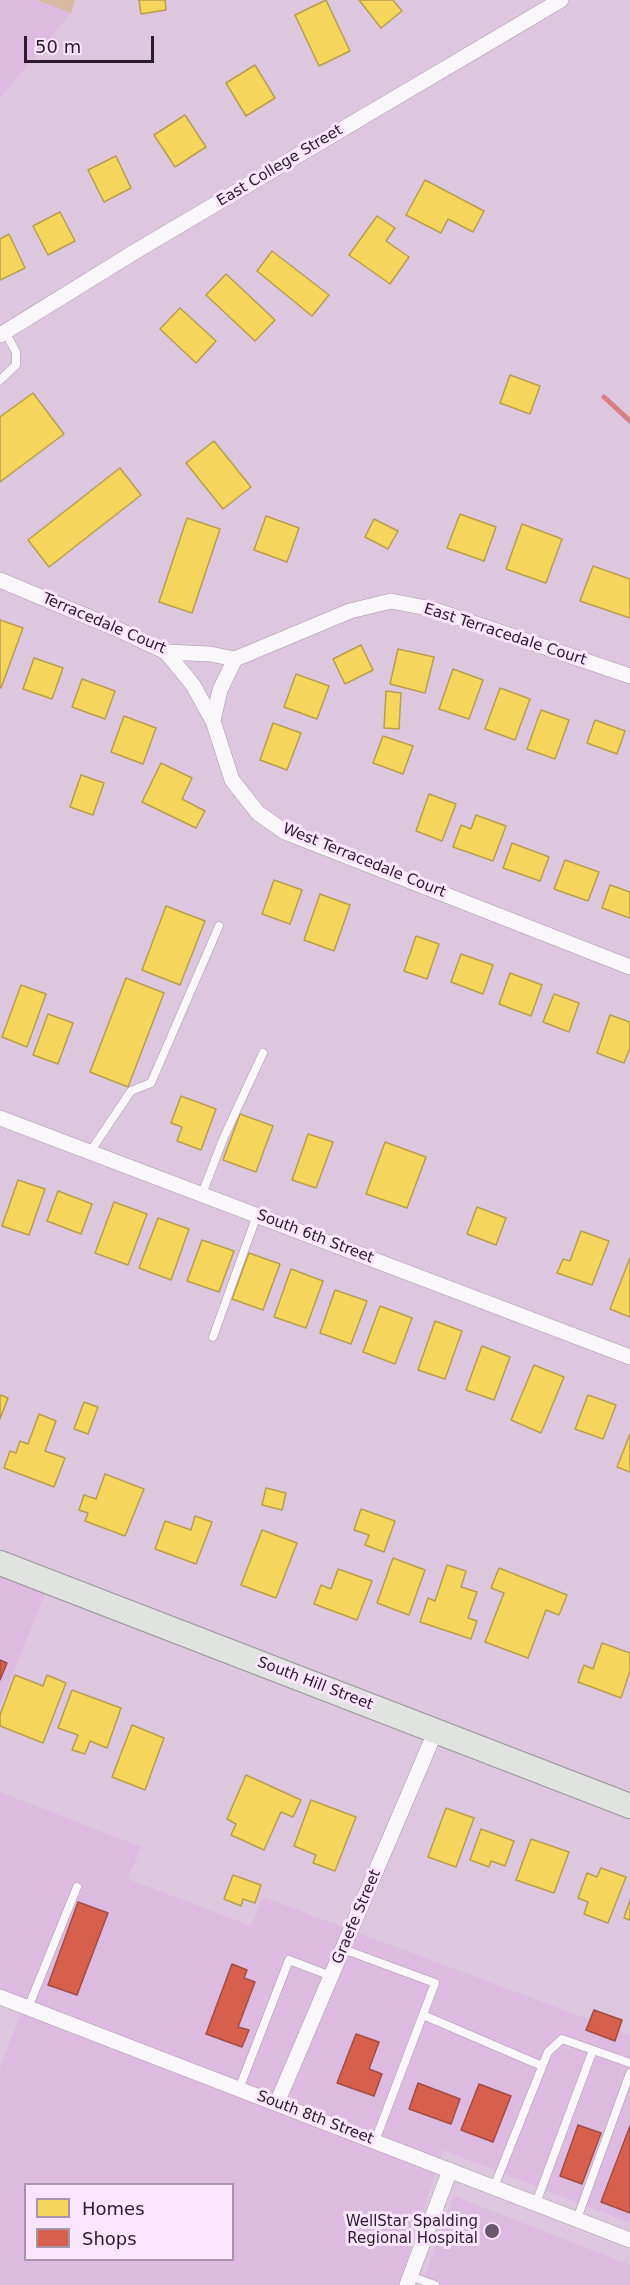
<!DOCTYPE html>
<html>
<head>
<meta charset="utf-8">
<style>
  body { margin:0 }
  #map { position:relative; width:630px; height:2285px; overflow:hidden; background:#dcc7de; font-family:"DejaVu Sans",sans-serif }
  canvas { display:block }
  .legend { position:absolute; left:24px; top:2183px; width:210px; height:78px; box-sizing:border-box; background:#fae5fc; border:2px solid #a795a9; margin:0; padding:8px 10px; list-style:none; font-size:18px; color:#2a1c2c }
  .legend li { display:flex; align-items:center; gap:12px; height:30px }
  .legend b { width:30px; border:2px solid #a795a9 }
  .scale { position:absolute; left:24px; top:36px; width:130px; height:27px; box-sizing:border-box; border:3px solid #2a1c2c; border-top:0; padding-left:8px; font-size:18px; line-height:21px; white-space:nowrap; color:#2a1c2c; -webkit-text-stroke:4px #fae5fc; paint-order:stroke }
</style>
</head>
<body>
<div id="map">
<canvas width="630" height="2285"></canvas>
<ul class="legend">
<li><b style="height:16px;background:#f6d55c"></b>Homes</li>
<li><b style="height:16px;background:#d6604d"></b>Shops</li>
</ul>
<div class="scale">50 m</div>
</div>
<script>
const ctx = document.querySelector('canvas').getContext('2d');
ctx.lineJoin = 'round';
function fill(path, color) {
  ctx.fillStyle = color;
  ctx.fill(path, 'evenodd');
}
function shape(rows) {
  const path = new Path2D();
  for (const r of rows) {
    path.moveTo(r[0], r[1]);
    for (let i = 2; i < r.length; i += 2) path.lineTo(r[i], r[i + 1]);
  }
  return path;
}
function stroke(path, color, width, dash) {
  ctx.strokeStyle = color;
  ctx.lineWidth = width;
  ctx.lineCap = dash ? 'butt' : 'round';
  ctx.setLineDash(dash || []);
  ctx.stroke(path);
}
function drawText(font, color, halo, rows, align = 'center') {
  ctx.font = font + ' "DejaVu Sans",sans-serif';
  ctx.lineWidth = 6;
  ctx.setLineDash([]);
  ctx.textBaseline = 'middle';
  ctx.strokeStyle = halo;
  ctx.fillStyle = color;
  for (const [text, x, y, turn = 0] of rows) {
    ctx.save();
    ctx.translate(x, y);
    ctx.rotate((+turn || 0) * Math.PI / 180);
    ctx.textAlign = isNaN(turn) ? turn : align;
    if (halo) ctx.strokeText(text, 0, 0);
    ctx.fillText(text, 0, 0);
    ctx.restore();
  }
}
const built = shape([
  [0,0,37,0,71,13,0,98],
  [0,1551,54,1571,0,1706],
  [0,1792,141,1847,128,1879,251,1926,263,1897,630,2035,630,2223,443,2150,399,2285,0,2285,0,2068,26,2000,0,1991],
  [26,2184,232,2184,232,2260,26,2260],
  [454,2196,630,2265,630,2285,422,2285]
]);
const green = shape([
  [37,0,75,0,71,13]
]);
const homes = shape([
  [139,0,165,0,166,10,141,14,139,0],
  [326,0,350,51,319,66,295,15,326,0],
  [359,0,393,0,402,11,381,28,359,0],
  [255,65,275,98,246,116,226,83,255,65],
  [185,115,206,147,175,167,154,135,185,115],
  [116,156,131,188,104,202,88,170,116,156],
  [425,180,484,211,473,232,448,219,441,233,406,215,425,180],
  [60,212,75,241,48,255,33,226,60,212],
  [377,216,395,228,386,241,409,257,390,284,349,255,377,216],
  [9,234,25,268,0,280,0,239,9,234],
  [272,251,329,295,312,316,257,271,272,251],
  [226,274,275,320,255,341,206,295,226,274],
  [180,308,216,341,196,363,160,329,180,308],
  [510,375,540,386,530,414,500,403,510,375],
  [33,393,64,434,0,482,0,417,33,393],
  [214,441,251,487,223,509,186,463,214,441],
  [120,468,141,495,49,567,28,540,120,468],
  [460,514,496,527,484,561,447,548,460,514],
  [266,516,299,528,287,562,254,550,266,516],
  [187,518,220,529,192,613,159,602,187,518],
  [374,519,398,531,388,549,365,537,374,519],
  [522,524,562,539,546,583,506,569,522,524],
  [593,566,630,579,630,618,580,601,593,566],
  [0,620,23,628,1,688,0,687,0,620],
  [361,645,373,670,345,684,333,659,361,645],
  [398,649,434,657,425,693,390,684,398,649],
  [34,658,63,668,52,699,23,689,34,658],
  [453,669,483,680,469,719,439,709,453,669],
  [296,674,329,686,317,719,284,707,296,674],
  [82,679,115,691,105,719,72,707,82,679],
  [500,688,530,699,515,740,485,729,500,688],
  [386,691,401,693,399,729,384,728,386,691],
  [541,710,569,720,555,759,527,749,541,710],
  [124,716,156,728,143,764,111,752,124,716],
  [595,720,625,731,617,754,587,743,595,720],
  [273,723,301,733,287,770,260,760,273,723],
  [383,736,413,746,403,774,373,763,383,736],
  [161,763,192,778,182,799,205,811,196,828,142,802,161,763],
  [81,775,104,783,93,815,70,807,81,775],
  [429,794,456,804,442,841,416,831,429,794],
  [476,815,506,826,493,861,453,847,461,825,471,829,476,815],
  [512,843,549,857,540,881,503,868,512,843],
  [565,860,599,872,588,901,554,889,565,860],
  [274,880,302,890,290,924,262,914,274,880],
  [610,885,630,892,630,918,602,908,610,885],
  [320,894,350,905,334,951,304,940,320,894],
  [166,906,205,921,180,985,142,970,166,906],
  [416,936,439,944,427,979,404,971,416,936],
  [461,954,493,965,483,994,451,982,461,954],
  [510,973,542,985,531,1016,499,1004,510,973],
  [126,978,164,993,128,1087,90,1072,126,978],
  [21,985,46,994,27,1047,2,1037,21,985],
  [554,994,579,1003,569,1032,543,1022,554,994],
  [48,1014,73,1023,58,1064,33,1055,48,1014],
  [610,1015,630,1022,630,1048,624,1063,597,1053,610,1015],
  [181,1096,216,1109,201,1150,177,1141,182,1127,171,1123,181,1096],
  [240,1114,273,1126,256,1172,223,1160,240,1114],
  [308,1134,333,1142,316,1188,292,1180,308,1134],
  [385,1142,426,1157,407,1208,366,1194,385,1142],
  [18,1180,45,1189,29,1235,2,1226,18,1180],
  [58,1191,92,1204,81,1234,47,1221,58,1191],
  [114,1202,147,1214,128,1265,95,1253,114,1202],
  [477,1207,506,1218,496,1245,467,1234,477,1207],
  [158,1218,189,1229,171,1280,139,1268,158,1218],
  [581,1231,609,1241,592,1285,557,1273,563,1259,570,1261,581,1231],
  [202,1240,234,1251,219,1292,187,1281,202,1240],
  [249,1253,280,1264,263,1310,232,1299,249,1253],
  [630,1258,630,1317,610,1309,630,1258],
  [291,1269,323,1281,306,1328,274,1317,291,1269],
  [335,1290,367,1301,351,1344,320,1333,335,1290],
  [380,1306,412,1318,395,1364,363,1352,380,1306],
  [435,1321,462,1331,445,1379,418,1370,435,1321],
  [482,1346,510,1357,494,1400,466,1390,482,1346],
  [534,1365,564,1377,541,1433,511,1420,534,1365],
  [0,1395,8,1398,0,1419,0,1395],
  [588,1395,616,1405,603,1439,575,1429,588,1395],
  [84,1402,98,1407,88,1434,74,1429,84,1402],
  [39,1414,56,1421,45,1451,65,1458,54,1487,4,1468,10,1451,16,1453,20,1441,28,1444,39,1414],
  [630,1434,630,1472,617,1467,630,1434],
  [105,1474,144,1489,125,1536,85,1521,88,1513,79,1510,84,1495,96,1499,105,1474],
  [266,1488,286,1493,282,1510,262,1505,266,1488],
  [361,1509,395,1521,384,1552,365,1545,369,1535,354,1530,361,1509],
  [195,1516,212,1522,196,1564,155,1549,165,1521,191,1530,195,1516],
  [262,1530,297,1543,276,1598,241,1585,262,1530],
  [393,1558,425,1570,409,1615,377,1603,393,1558],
  [447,1565,466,1571,461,1587,477,1592,468,1618,477,1621,471,1639,420,1622,428,1598,435,1601,447,1565],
  [499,1568,567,1595,559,1615,546,1610,528,1658,485,1642,504,1593,491,1588,499,1568],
  [338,1569,372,1581,357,1620,314,1604,321,1585,331,1589,338,1569],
  [602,1643,630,1653,630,1671,621,1698,578,1682,584,1665,593,1669,602,1643],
  [15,1675,43,1686,47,1675,66,1683,43,1743,0,1726,0,1715,15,1675],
  [72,1690,121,1708,107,1748,90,1741,85,1754,72,1750,78,1735,58,1728,72,1690],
  [132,1725,164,1738,145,1790,112,1777,132,1725],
  [246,1775,301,1800,293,1817,281,1812,264,1850,231,1835,236,1824,227,1819,246,1775],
  [311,1800,356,1817,335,1871,313,1863,316,1855,294,1846,311,1800],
  [446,1808,474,1818,456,1867,428,1857,446,1808],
  [481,1829,514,1841,505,1866,491,1861,489,1867,470,1860,481,1829],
  [531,1839,569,1852,554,1893,516,1880,531,1839],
  [601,1868,626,1877,608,1923,584,1914,588,1902,578,1898,587,1873,597,1877,601,1868],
  [233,1875,261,1885,255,1903,243,1899,241,1906,224,1899,233,1875],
  [630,1900,630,1920,624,1918,630,1900]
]);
const shops = shape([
  [0,1660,7,1663,0,1680,0,1660],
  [78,1902,108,1913,77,1995,48,1985,78,1902],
  [232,1964,247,1970,244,1978,255,1982,238,2027,249,2030,242,2047,206,2034,232,1964],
  [594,2010,622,2020,615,2041,586,2030,594,2010],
  [356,2034,379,2042,369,2069,382,2074,374,2096,337,2083,356,2034],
  [418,2083,460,2099,451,2124,409,2109,418,2083],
  [479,2084,511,2096,493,2142,461,2130,479,2084],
  [578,2125,601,2133,582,2184,560,2176,578,2125],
  [630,2126,630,2213,601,2202,630,2126]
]);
const stream = shape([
  [604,397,630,421]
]);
const service = shape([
  [0,380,16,365,16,352,5,332],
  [90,1152,131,1091,151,1083,219,926],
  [202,1194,224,1137,263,1053],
  [213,1337,257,1215],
  [343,1949,435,1983,375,2141],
  [28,2008,77,1887],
  [423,2015,542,2066],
  [239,2089,289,1960,331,1976],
  [494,2187,548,2052,562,2039,593,2050],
  [536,2203,593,2050,630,2063],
  [577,2219,630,2073],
  [410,2276,435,2285]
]);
const minor = shape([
  [0,335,136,251,561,0],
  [0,580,117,629,166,652,210,654,235,659,350,611,391,601,432,609,630,676],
  [166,652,193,685,213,721],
  [235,659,220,690,213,721,232,780,258,813,285,832,630,967],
  [0,1118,630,1357],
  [0,1997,630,2240],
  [277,2103,436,1730],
  [407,2285,450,2170]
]);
const primary = shape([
  [0,1563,630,1806]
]);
const markers = [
  [492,2231,8,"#68586a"]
];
const streetNames = [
  ["East College Street",280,166,-31],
  ["Terracedale Court",104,624,23],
  ["East Terracedale Court",505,635,18],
  ["West Terracedale Court",364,861,22],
  ["South 6th Street",315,1237,21],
  ["South Hill Street",315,1684,21],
  ["Graefe Street",357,1917,-67],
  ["South 8th Street",315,2118,21]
];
const poiNames = [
  ["WellStar Spalding",478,2222],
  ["Regional Hospital",478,2239]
];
fill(built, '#ddbbe0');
fill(green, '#d6baa2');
fill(homes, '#f6d55c');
stroke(homes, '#b99e4e', 1.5);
fill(shops, '#d6604d');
stroke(shops, '#a24c43', 1.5);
stroke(stream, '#d77f85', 5);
stroke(service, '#a898a9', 9);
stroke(minor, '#a898a9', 16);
stroke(primary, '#99999a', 26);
stroke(service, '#faf7fa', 8);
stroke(minor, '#faf7fa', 15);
stroke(primary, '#e1e3e1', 24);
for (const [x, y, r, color] of markers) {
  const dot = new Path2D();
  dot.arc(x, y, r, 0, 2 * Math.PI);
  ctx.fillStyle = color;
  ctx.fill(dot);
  stroke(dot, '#fae5fc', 2);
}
drawText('15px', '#2a1c2c', '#fae5fc', streetNames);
drawText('15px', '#2a1c2c', '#fae5fc', poiNames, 'right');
</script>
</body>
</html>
